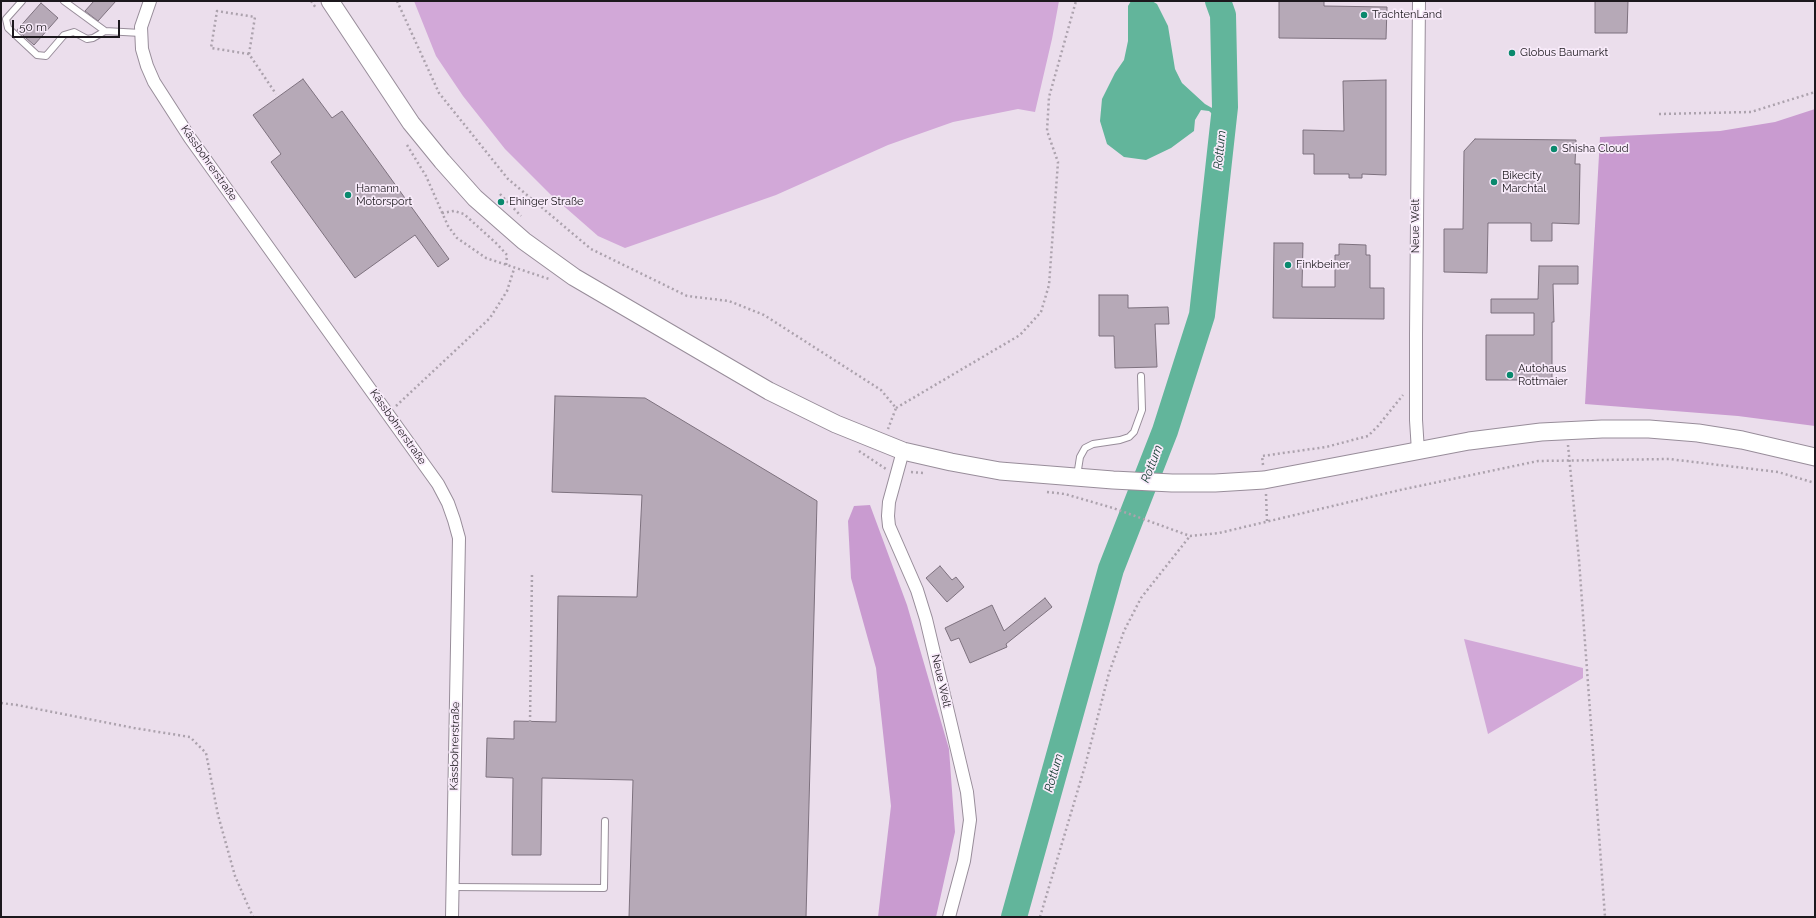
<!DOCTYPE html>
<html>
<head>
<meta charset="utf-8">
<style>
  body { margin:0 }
  #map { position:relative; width:1816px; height:918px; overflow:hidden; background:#ebdeec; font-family:Raleway,sans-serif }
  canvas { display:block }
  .frame { position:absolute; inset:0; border:2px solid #1c181d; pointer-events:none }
  .scale { position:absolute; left:12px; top:20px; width:108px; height:18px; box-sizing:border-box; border:2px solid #1c181d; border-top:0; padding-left:5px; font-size:12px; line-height:14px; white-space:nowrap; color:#1c181d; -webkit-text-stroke:3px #f8ebfa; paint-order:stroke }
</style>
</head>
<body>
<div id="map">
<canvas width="1816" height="918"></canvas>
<div class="frame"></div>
<div class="scale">50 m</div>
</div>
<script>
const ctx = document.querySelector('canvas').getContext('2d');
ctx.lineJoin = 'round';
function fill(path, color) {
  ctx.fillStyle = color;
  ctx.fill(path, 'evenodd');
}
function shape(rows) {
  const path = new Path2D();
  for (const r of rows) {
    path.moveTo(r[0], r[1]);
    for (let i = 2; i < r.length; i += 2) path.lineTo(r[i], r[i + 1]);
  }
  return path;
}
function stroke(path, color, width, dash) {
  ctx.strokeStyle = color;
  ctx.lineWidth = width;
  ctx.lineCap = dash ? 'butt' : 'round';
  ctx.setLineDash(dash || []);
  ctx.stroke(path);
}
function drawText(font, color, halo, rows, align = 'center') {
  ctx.font = font + ' Raleway,sans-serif';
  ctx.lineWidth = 3.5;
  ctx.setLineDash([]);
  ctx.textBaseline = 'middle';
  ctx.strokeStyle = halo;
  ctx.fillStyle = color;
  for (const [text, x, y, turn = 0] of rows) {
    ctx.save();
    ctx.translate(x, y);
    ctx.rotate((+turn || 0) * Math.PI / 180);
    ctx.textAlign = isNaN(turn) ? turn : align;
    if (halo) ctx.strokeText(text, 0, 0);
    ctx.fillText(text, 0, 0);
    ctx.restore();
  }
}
const green = shape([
  [414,1,1059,1,1052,39,1035,112,1018,109,953,122,888,145,776,195,625,248,598,236,550,194,505,149,463,96,436,56],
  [1464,639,1583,668,1583,678,1488,734]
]);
const forest = shape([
  [1815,109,1815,426,1738,416,1585,404,1600,137,1720,131,1775,122],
  [870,505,907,605,949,749,955,832,936,917,878,917,891,806,876,668,851,578,848,521,854,506]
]);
const water = shape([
  [1131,1,1152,1,1157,4,1168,26,1175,69,1182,83,1205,104,1224,115,1223,124,1209,111,1201,110,1195,120,1194,131,1171,148,1146,160,1124,157,1107,144,1100,121,1102,99,1115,73,1124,60,1128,41,1128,6]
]);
const river = shape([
  [1014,917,1111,569,1165,431,1202,315,1225,107,1223,15,1218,1]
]);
const building = shape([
  [94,1,116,1,98,21,85,11,94,1],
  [1279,1,1324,1,1324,6,1387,7,1386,39,1279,38,1279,1],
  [1595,1,1628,1,1627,33,1595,33,1595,1],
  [41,3,58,18,34,45,17,30,41,3],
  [303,79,332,118,342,111,449,259,438,267,415,235,355,278,271,162,281,154,253,115,303,79],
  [1386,80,1386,175,1362,174,1362,178,1349,178,1349,174,1314,174,1314,154,1303,154,1303,130,1344,131,1343,81,1386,80],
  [1475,139,1576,140,1575,164,1580,164,1579,224,1552,223,1552,241,1531,241,1531,223,1488,223,1487,273,1444,272,1444,229,1463,229,1464,151,1475,139],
  [1274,243,1303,243,1302,287,1335,287,1335,255,1339,255,1339,244,1366,245,1366,255,1370,255,1370,288,1384,288,1384,319,1273,318,1274,243],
  [1539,266,1578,266,1578,284,1553,284,1554,322,1552,322,1552,380,1486,380,1486,335,1534,335,1534,313,1491,313,1491,299,1538,299,1539,266],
  [1099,295,1128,295,1128,308,1168,307,1169,324,1155,324,1157,367,1115,368,1114,336,1099,336,1099,295],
  [555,396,645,398,817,501,806,917,629,917,633,780,542,778,541,855,512,855,513,778,486,777,487,738,514,739,514,721,556,722,558,596,637,597,642,495,552,492,555,396],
  [940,566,952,580,956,577,964,587,947,602,926,578,940,566],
  [1045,598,1052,607,1006,644,1007,647,970,663,959,638,951,641,945,628,992,605,1004,631,1045,598]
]);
const path = shape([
  [311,1,316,8],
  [397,1,439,93,508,179,591,249,687,296,729,301,764,315,881,390,896,408,888,429],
  [249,54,211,48,217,11,255,17,249,54,276,94],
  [1659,114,1751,112,1815,92],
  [407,145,426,176,448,226,457,238,486,258,549,279],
  [500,194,521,216],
  [442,213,454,211,464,214,497,244,507,255,506,266],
  [396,406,490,318,507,291,514,269],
  [896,408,1020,335,1041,312,1049,285,1058,162,1047,131,1049,97,1076,1],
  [1568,445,1579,560,1605,917],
  [859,451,886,469],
  [1263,465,1262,456,1326,447,1368,436,1378,426,1403,395],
  [911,472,924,473],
  [1047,492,1065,494,1113,508,1190,536,1219,533,1400,490,1538,461,1669,459,1778,472,1815,483],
  [1266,494,1267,521],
  [1,703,17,705,134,728,190,737,206,753,218,815,235,876,253,917],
  [530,722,532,573],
  [1040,917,1085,766,1109,673,1124,631,1141,598,1190,536]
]);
const service = shape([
  [22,1,6,19,8,28,37,55,46,56,64,35,74,32,87,39,93,38,105,31],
  [64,1,105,31,141,33],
  [1077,476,1080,457,1085,448,1093,444,1120,440,1129,437,1134,432,1142,410,1141,376],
  [453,887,604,888,605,821]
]);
const minor = shape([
  [150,1,141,27,142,49,147,66,154,82,190,138,438,484,448,503,454,520,459,538,452,917],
  [903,451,889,502,888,516,889,526,917,590,926,619,967,792,970,820,964,861,949,917],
  [1418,451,1416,420,1416,334,1419,1]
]);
const secondary = shape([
  [330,1,411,123,442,161,475,198,524,241,574,277,769,391,836,424,903,451,951,462,1000,471,1113,480,1172,483,1215,483,1264,480,1469,441,1541,432,1602,429,1649,429,1698,433,1742,440,1815,457]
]);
const markers = [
  [1364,15,4,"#09896d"],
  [1512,53,4,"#09896d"],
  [1554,149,4,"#09896d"],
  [1494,182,4,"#09896d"],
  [348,195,4,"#09896d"],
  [501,202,4,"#09896d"],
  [1288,265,4,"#09896d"],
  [1510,375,4,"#09896d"]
];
const poiNames = [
  ["TrachtenLand",1372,15],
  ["Globus Baumarkt",1520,53],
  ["Shisha Cloud",1562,149],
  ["Bikecity",1502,176],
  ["Marchtal",1502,189],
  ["Hamann",356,189],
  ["Motorsport",356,202],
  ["Ehinger Straße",509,202],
  ["Finkbeiner",1296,265],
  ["Autohaus",1518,369],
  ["Rottmaier",1518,382]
];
const streetNames = [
  ["Kässbohrerstraße",209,163,55],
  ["Neue Welt",1416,226,-90],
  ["Kässbohrerstraße",398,427,55],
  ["Neue Welt",941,681,77],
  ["Kässbohrerstraße",455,746,-89]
];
const waterNames = [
  ["Rottum",1220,150,-84],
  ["Rottum",1152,464,-69],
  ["Rottum",1054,773,-74]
];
fill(green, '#d2a8d8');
fill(forest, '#c99bd0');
fill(water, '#62b59b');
stroke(river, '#62b59b', 26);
fill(building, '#b6a9b7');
stroke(building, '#7d717e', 1);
stroke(service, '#988d9a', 8);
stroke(minor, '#988d9a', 14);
stroke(secondary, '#988d9a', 19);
stroke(path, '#aca2ad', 2.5, [2, 3]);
stroke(service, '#fff', 6);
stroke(minor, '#fff', 12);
stroke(secondary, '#fff', 17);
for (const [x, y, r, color] of markers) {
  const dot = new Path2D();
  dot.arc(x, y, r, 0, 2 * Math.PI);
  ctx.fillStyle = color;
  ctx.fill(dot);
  stroke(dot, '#f8ebfa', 1.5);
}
drawText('11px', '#1c181d', '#f8ebfa', poiNames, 'left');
drawText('11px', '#1c181d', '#f8ebfa', streetNames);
drawText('italic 12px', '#133a2f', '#f8ebfa', waterNames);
</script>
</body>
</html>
